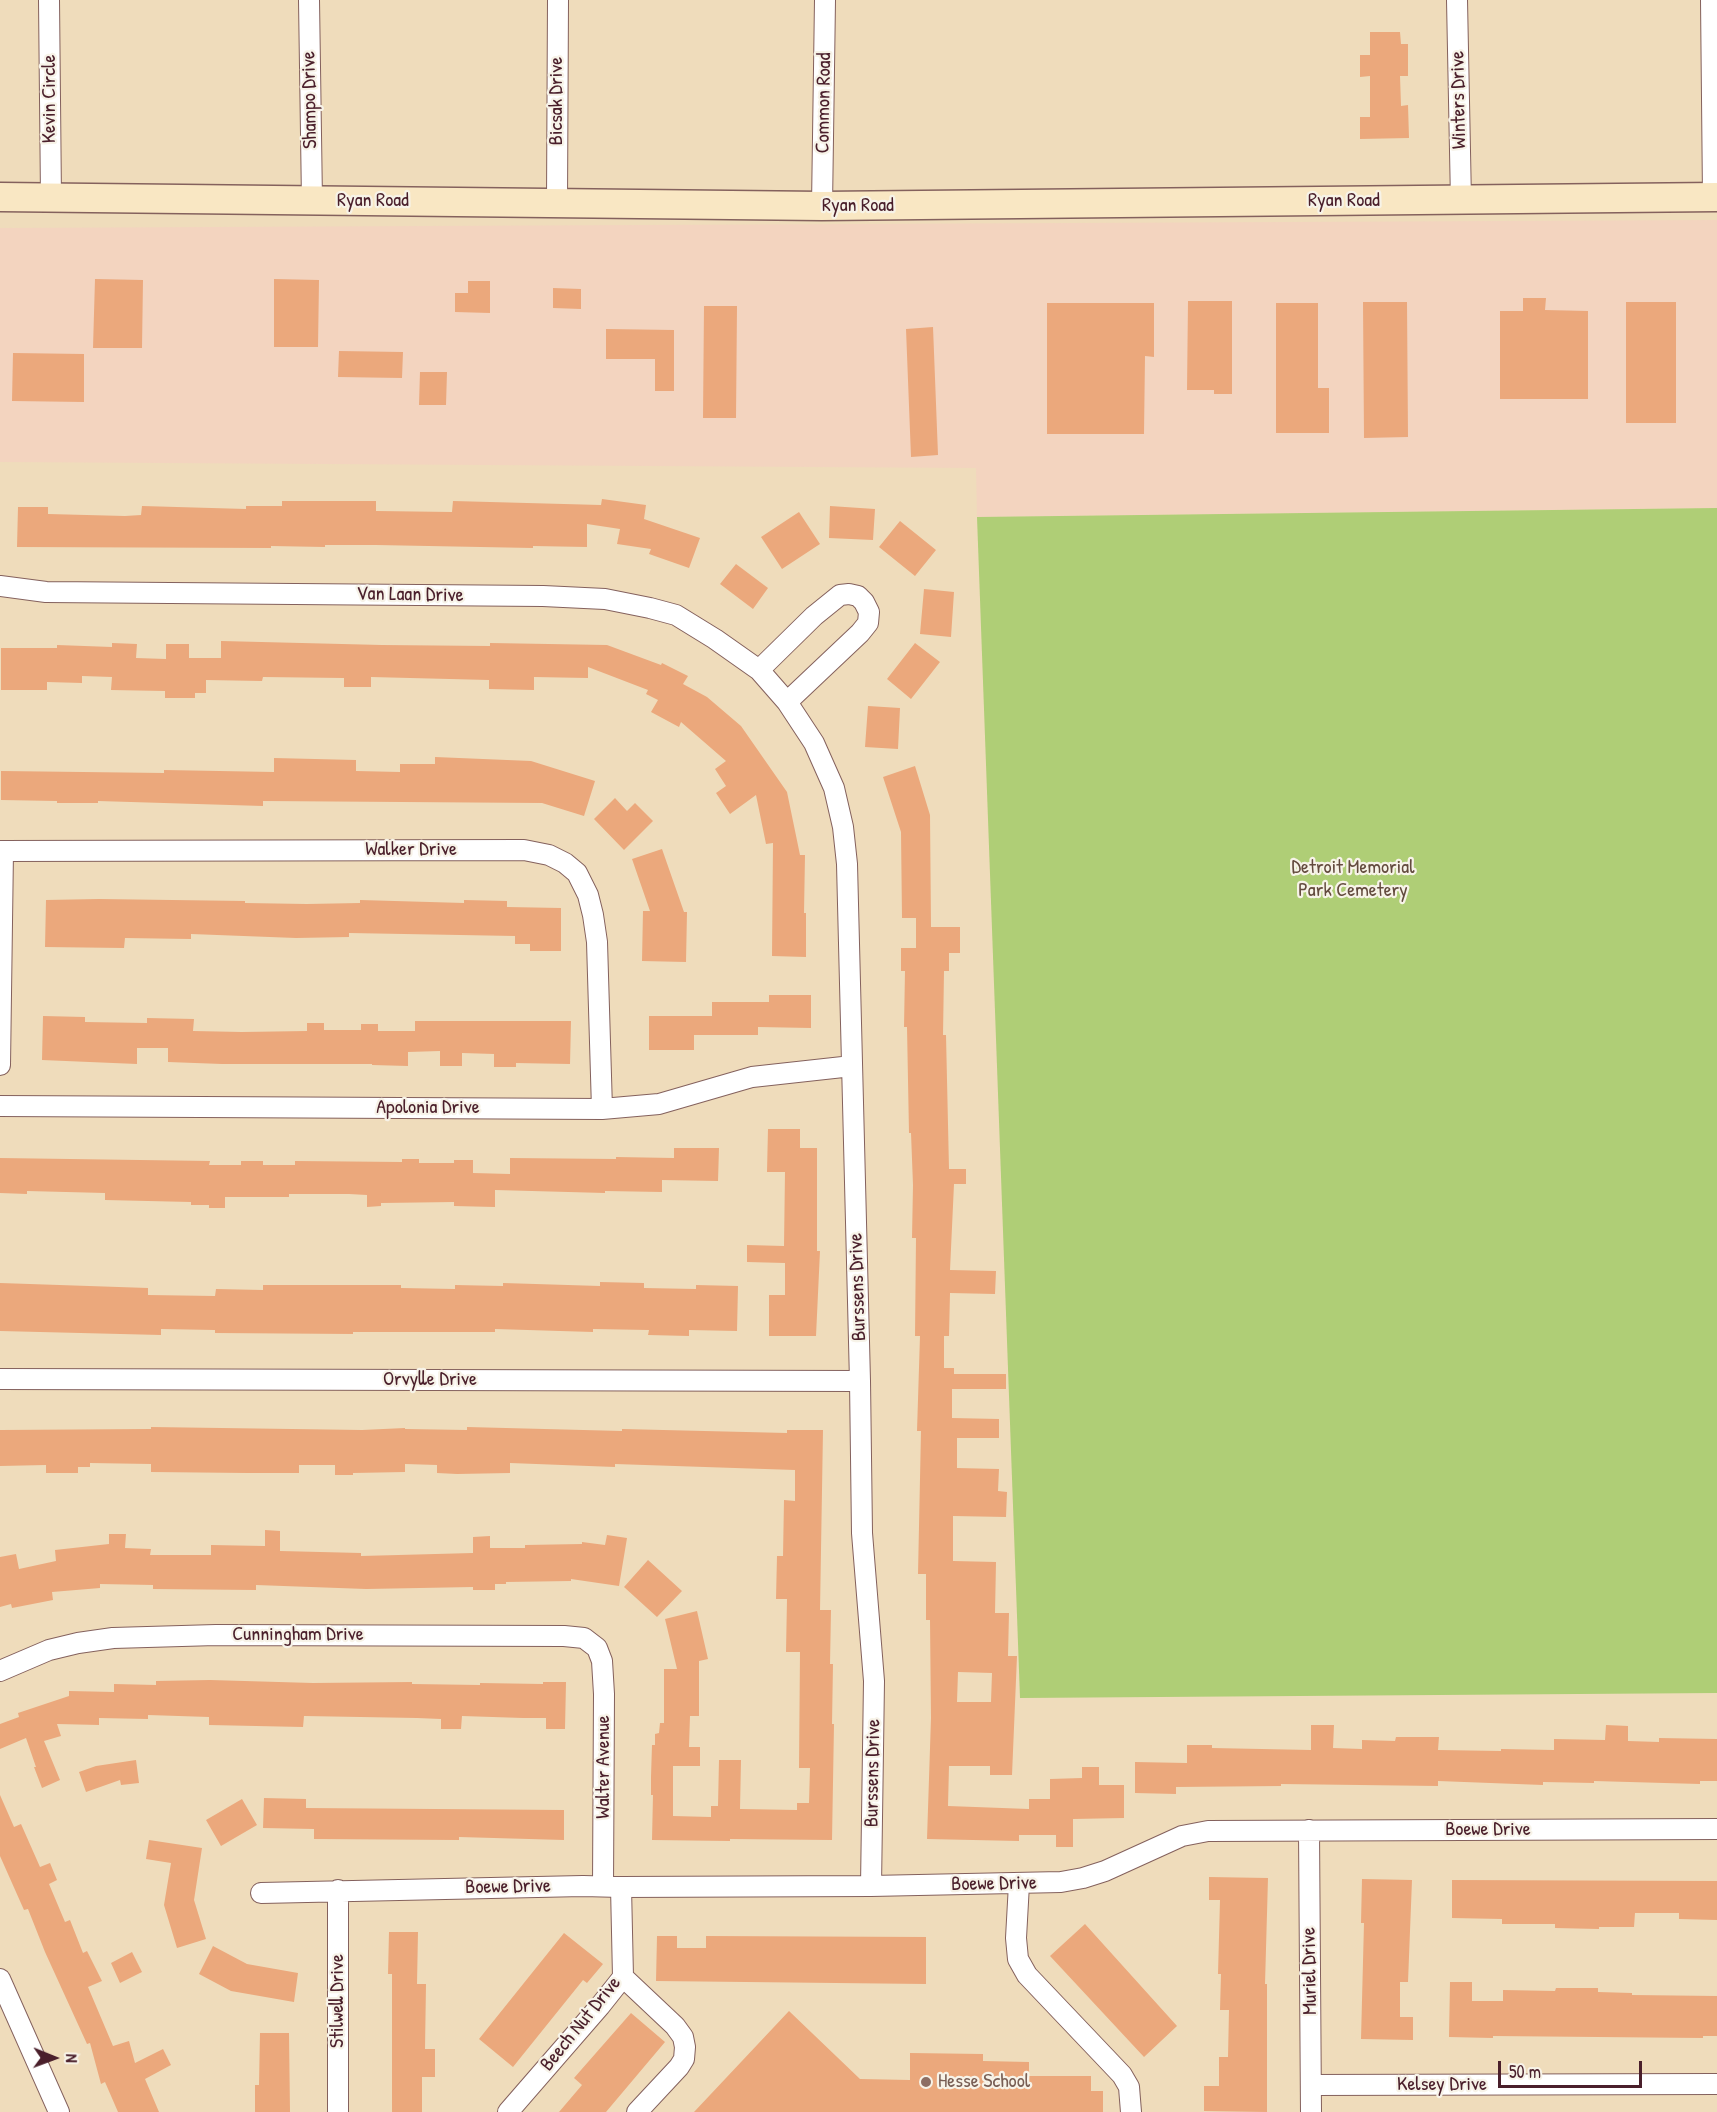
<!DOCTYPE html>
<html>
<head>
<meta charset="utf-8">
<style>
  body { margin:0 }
  #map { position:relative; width:1717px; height:2112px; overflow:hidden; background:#efdcbb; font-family:"Patrick Hand",sans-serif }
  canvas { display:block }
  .north { position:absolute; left:24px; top:2028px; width:60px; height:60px; -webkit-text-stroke:4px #f7f3e8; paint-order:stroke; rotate:91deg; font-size:16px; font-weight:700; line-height:24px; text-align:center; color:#4a1f2b }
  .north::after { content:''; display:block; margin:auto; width:21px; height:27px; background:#4a1f2b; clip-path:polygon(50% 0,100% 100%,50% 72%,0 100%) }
  .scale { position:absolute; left:1498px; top:2061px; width:144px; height:27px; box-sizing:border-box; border:3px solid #4a1f2b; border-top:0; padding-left:8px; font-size:18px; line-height:21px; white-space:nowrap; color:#4a1f2b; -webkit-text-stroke:4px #f7f3e8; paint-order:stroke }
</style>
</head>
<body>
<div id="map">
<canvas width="1717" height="2112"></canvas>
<div class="north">N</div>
<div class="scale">50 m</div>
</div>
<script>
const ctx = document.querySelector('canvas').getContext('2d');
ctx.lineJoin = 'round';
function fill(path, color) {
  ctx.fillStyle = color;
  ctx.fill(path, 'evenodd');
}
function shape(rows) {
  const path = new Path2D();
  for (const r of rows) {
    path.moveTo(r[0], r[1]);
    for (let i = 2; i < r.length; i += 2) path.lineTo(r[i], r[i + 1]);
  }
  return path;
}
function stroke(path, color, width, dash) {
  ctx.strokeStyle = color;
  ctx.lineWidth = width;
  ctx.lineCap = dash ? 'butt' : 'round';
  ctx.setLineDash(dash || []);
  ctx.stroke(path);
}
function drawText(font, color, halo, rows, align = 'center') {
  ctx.font = font + ' "Patrick Hand",sans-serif';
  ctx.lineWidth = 4.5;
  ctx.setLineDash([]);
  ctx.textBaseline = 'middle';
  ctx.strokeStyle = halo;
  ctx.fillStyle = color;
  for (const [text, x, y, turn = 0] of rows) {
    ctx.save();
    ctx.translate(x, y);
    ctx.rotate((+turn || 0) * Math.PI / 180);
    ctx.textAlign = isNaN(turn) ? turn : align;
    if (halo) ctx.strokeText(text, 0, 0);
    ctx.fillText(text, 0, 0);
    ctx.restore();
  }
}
const built = shape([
  [1717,220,1717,508,977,517,976,468,0,462,0,228]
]);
const green = shape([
  [1717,508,1717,1693,1020,1698,977,517]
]);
const building = shape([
  [1370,32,1400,32,1401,44,1408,44,1408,76,1400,76,1401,106,1408,105,1409,138,1360,139,1360,117,1370,117,1370,76,1360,77,1360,55,1370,55],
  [95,279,143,280,142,348,93,348],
  [274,279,319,280,318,347,274,347],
  [468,281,490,281,490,313,455,312,455,293,468,293],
  [553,288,581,289,581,309,553,308],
  [1523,298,1546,298,1545,310,1588,311,1588,399,1500,399,1500,311,1523,311],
  [1188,301,1232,301,1232,394,1214,394,1214,390,1187,390],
  [1363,302,1407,302,1408,437,1364,438],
  [1626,302,1676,302,1676,423,1626,423],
  [1047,303,1154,303,1154,357,1145,356,1144,434,1047,434],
  [1276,303,1318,303,1318,388,1329,388,1329,433,1276,433],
  [704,306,737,306,736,418,703,418],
  [933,327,938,455,911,457,906,329],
  [606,329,674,330,674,391,655,391,655,359,606,359],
  [339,351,403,352,402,378,338,377],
  [13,353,84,354,84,402,12,401],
  [420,372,447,372,446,405,419,405],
  [602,499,646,505,644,519,700,538,689,568,649,554,651,549,617,544,620,529,587,524,587,547,533,546,533,548,376,545,325,545,325,547,271,546,271,548,17,547,18,507,48,507,48,514,125,516,141,515,142,506,246,509,246,506,282,506,282,501,376,501,376,511,452,512,453,501,601,505],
  [830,506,875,509,873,540,829,538],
  [799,512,820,544,782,569,761,537],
  [900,521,936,550,915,576,879,547],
  [736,564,768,588,753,609,720,584],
  [924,589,954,592,951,637,920,634],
  [221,641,382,645,490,646,490,643,607,645,661,665,662,663,688,676,683,684,707,697,741,726,787,792,800,855,805,855,804,913,806,913,806,957,772,956,773,843,766,844,756,795,730,814,716,793,726,786,715,769,726,761,681,722,679,727,651,712,658,700,646,694,648,690,588,667,588,678,534,677,534,690,489,689,489,680,371,677,371,687,344,687,344,678,263,677,262,681,206,680,206,693,195,693,195,698,165,698,165,691,111,690,112,677,82,676,82,683,47,682,47,690,1,690,1,648,57,648,57,645,112,647,112,643,137,644,136,658,166,659,166,644,189,644,189,658,221,658],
  [915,643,940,662,911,699,887,679],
  [868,706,900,708,898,749,865,747],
  [435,757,531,761,595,781,584,816,542,803,263,801,263,806,98,801,98,803,57,803,57,801,1,800,1,771,164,773,164,770,274,772,274,758,356,760,356,771,400,772,400,764,435,764],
  [915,766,930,815,931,927,960,927,960,953,949,953,949,971,944,971,943,1035,946,1035,949,1169,966,1169,966,1184,954,1184,950,1270,996,1271,995,1294,950,1293,949,1336,944,1336,944,1368,954,1368,954,1374,1006,1374,1006,1389,952,1389,952,1418,999,1419,999,1438,957,1438,957,1468,999,1469,998,1491,1007,1492,1006,1517,953,1516,953,1561,996,1562,995,1613,1009,1613,1008,1656,1017,1656,1012,1775,990,1775,990,1766,949,1766,948,1806,1029,1809,1029,1799,1050,1799,1050,1779,1082,1778,1082,1767,1099,1767,1099,1785,1124,1785,1124,1818,1073,1819,1073,1847,1056,1847,1056,1835,1019,1835,1019,1841,927,1839,931,1718,930,1620,926,1620,926,1574,918,1574,921,1431,917,1431,920,1336,915,1336,916,1238,912,1238,913,1185,911,1133,909,1133,907,1027,904,1027,905,971,901,971,901,948,916,948,916,918,902,918,901,832,883,777],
  [958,1672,992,1673,991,1702,957,1702],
  [615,798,627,811,635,803,653,821,624,850,594,819],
  [662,849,684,912,687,912,686,962,642,961,643,911,650,911,632,859],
  [99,899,245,901,245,903,307,904,360,903,360,900,464,903,464,900,507,901,507,907,561,908,561,951,530,951,530,944,515,944,515,936,349,933,349,937,296,938,191,934,191,939,125,938,124,948,45,947,46,900],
  [769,995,811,995,811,1028,758,1027,758,1035,694,1035,694,1050,649,1050,649,1016,712,1016,712,1002,769,1002],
  [43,1016,85,1017,85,1022,147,1023,147,1018,194,1019,193,1031,242,1032,307,1031,307,1023,324,1023,324,1030,361,1030,361,1024,378,1024,378,1031,415,1031,415,1021,571,1021,570,1064,516,1063,516,1067,494,1067,494,1054,462,1053,462,1066,440,1066,440,1051,408,1052,408,1066,372,1065,372,1064,222,1064,168,1062,168,1048,137,1048,137,1064,42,1060],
  [768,1129,800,1129,800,1148,817,1148,817,1251,820,1251,816,1336,769,1336,769,1295,785,1295,785,1263,747,1262,747,1245,784,1246,785,1172,767,1172],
  [674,1148,719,1148,718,1181,662,1180,662,1192,605,1191,605,1193,495,1190,495,1207,454,1206,454,1202,381,1203,381,1206,367,1207,367,1195,349,1194,289,1194,289,1197,225,1197,225,1208,209,1208,209,1205,191,1205,191,1202,105,1200,105,1193,27,1191,27,1194,0,1193,0,1158,210,1161,209,1165,241,1165,241,1161,263,1161,263,1165,295,1165,295,1161,402,1162,402,1159,419,1159,419,1163,454,1163,454,1160,473,1160,473,1173,510,1174,510,1158,616,1159,616,1157,674,1158],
  [600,1282,644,1283,644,1288,696,1289,696,1285,738,1286,737,1331,689,1330,689,1336,648,1335,649,1330,593,1329,593,1332,495,1329,495,1332,353,1332,353,1334,215,1333,215,1330,161,1329,161,1335,0,1331,0,1283,148,1288,148,1295,215,1296,216,1289,263,1290,263,1285,401,1285,401,1288,455,1289,455,1285,503,1286,503,1283,600,1286],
  [151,1427,362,1430,405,1428,405,1429,467,1430,467,1427,622,1431,622,1429,787,1433,787,1430,823,1430,820,1610,831,1610,830,1664,833,1664,832,1724,834,1724,832,1840,730,1839,730,1841,652,1840,653,1795,651,1795,651,1777,652,1745,655,1745,655,1734,659,1733,660,1723,664,1723,664,1669,677,1669,665,1619,697,1611,708,1659,699,1661,699,1716,690,1716,689,1747,700,1747,700,1766,673,1766,673,1816,711,1817,711,1806,718,1806,719,1760,741,1760,740,1809,797,1810,797,1803,809,1803,810,1768,799,1768,800,1652,786,1652,787,1599,776,1599,777,1556,783,1556,784,1500,795,1501,795,1470,615,1464,615,1467,510,1463,510,1473,457,1474,437,1473,437,1465,405,1464,405,1472,353,1473,353,1475,335,1475,335,1465,299,1465,299,1473,247,1473,151,1472,151,1464,90,1463,90,1467,78,1467,78,1473,46,1473,46,1465,0,1466,0,1430,151,1429],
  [265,1530,280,1531,280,1551,361,1553,361,1556,473,1553,473,1537,490,1536,490,1548,525,1548,525,1545,582,1544,582,1542,605,1545,607,1535,627,1538,619,1586,571,1579,571,1581,506,1582,506,1584,495,1584,495,1590,473,1590,473,1587,366,1589,256,1585,256,1590,153,1589,153,1585,100,1584,100,1588,52,1592,53,1600,12,1608,11,1604,0,1607,0,1557,16,1554,19,1569,56,1561,55,1550,109,1544,109,1534,126,1534,125,1548,151,1549,150,1555,211,1555,211,1545,265,1546],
  [648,1560,682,1591,657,1617,624,1587],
  [210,1680,313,1683,412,1682,412,1684,480,1685,480,1683,543,1684,543,1682,566,1682,565,1729,546,1729,546,1718,523,1718,462,1716,461,1729,441,1729,441,1719,417,1718,304,1716,303,1727,209,1725,209,1717,148,1715,148,1719,99,1718,99,1725,57,1724,61,1736,44,1741,60,1780,42,1788,34,1767,36,1767,26,1738,0,1749,0,1724,19,1717,18,1713,69,1696,69,1691,114,1692,114,1684,156,1685,156,1681],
  [1311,1725,1334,1725,1333,1748,1362,1749,1362,1740,1395,1741,1396,1737,1439,1737,1438,1750,1501,1751,1501,1749,1554,1750,1554,1739,1605,1740,1606,1725,1628,1726,1628,1741,1659,1742,1659,1738,1717,1739,1717,1781,1700,1781,1700,1784,1594,1781,1594,1783,1543,1782,1543,1785,1438,1781,1438,1786,1281,1784,1281,1786,1176,1787,1176,1794,1135,1793,1135,1762,1187,1763,1187,1745,1212,1745,1212,1748,1311,1750],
  [136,1760,139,1783,121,1785,120,1780,86,1792,79,1772,96,1766],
  [0,1795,14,1827,21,1824,40,1867,50,1863,57,1880,49,1884,65,1922,70,1920,83,1953,87,1951,102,1981,88,1987,113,2046,129,2041,135,2063,163,2049,171,2065,145,2079,159,2112,118,2112,105,2082,101,2084,90,2043,87,2044,45,1952,28,1909,24,1910,0,1856],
  [264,1798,306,1799,306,1808,564,1810,564,1840,459,1837,459,1840,314,1839,314,1829,263,1828],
  [242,1799,257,1825,221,1846,206,1820],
  [149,1840,202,1848,194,1900,206,1939,177,1948,164,1905,171,1863,146,1859],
  [1209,1877,1268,1878,1265,1984,1267,1984,1267,2112,1204,2111,1204,2086,1219,2086,1219,2057,1228,2057,1229,2010,1220,2010,1221,1974,1218,1974,1220,1900,1209,1900],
  [1362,1879,1412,1880,1408,1982,1400,1982,1400,2017,1413,2017,1413,2040,1361,2039,1364,1923,1361,1923],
  [1452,1880,1717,1881,1717,1920,1679,1919,1679,1913,1635,1913,1634,1927,1599,1927,1599,1929,1555,1928,1555,1924,1502,1924,1502,1919,1452,1918],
  [1085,1924,1177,2026,1144,2057,1050,1956],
  [389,1932,418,1932,417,1984,426,1984,425,2049,435,2049,435,2077,422,2077,422,2112,392,2112,392,1974,388,1974],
  [564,1933,603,1964,587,1983,583,1980,513,2067,479,2039],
  [657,1936,677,1936,677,1948,706,1948,706,1936,926,1937,926,1984,656,1981],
  [213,1946,247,1964,298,1973,294,2002,231,1991,199,1974],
  [132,1952,142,1972,120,1983,111,1963],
  [1450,1982,1472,1982,1472,2001,1503,2001,1503,1990,1555,1991,1556,1988,1598,1988,1598,1992,1632,1993,1632,1995,1717,1996,1717,2036,1703,2036,1703,2038,1493,2036,1493,2038,1449,2037],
  [789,2011,860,2079,910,2080,910,2053,983,2054,983,2061,1029,2062,1029,2076,1091,2076,1091,2091,1103,2091,1103,2112,694,2112],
  [631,2013,665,2042,606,2112,559,2112,582,2085,574,2078],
  [260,2033,289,2033,290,2112,255,2112,255,2085,259,2085]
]);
const minor = shape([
  [49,0,51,198],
  [309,0,312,201],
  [1457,0,1461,201],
  [1711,0,1713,197],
  [557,202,558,0],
  [822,206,825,0],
  [0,586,46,592,543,596,605,599,650,608,676,615,715,639,759,670,787,702,814,743,834,788,843,827,847,864,860,1381,862,1533,874,1681,871,1886],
  [759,670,814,616,840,595,849,594,858,596,864,602,869,612,868,623,860,633,787,702],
  [0,851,524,850,549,855,565,863,577,873,588,895,593,915,597,942,602,1109],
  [0,1065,3,851],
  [0,1106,602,1109,659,1104,752,1077,852,1066],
  [0,1379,860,1381],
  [0,1671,49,1650,78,1643,113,1638,216,1635,564,1636,584,1638,597,1648,602,1661,604,1694,603,1886],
  [1309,1830,1311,2112],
  [1019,1884,1016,1938,1018,1959,1027,1975,1122,2075,1129,2087,1131,2112],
  [338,1890,338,2112],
  [261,1893,583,1886,621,1887,871,1886,1061,1882,1083,1878,1105,1871,1182,1836,1208,1831,1717,1829],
  [623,1977,675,2026,683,2037,685,2047,684,2059,679,2067,637,2112],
  [0,1979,59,2112],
  [1311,2085,1717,2084],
  [508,2112,600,2006,623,1977,621,1887]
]);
const secondary = shape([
  [0,197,822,206,1717,197]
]);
const markers = [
  [926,2082,6,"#8d6e63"]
];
const streetNames = [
  ["Kevin Circle",50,99,-90],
  ["Shampo Drive",310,100,-91],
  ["Winters Drive",1459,100,-91],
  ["Bicsak Drive",557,101,-90],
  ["Common Road",824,103,-89],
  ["Ryan Road",373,201],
  ["Ryan Road",1344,201],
  ["Ryan Road",858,206],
  ["Van Laan Drive",410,595,1],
  ["Walker Drive",411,850],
  ["Apolonia Drive",428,1108],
  ["Burssens Drive",858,1287,-92],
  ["Orvylle Drive",430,1380],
  ["Cunningham Drive",298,1635],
  ["Walter Avenue",604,1767,-90],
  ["Burssens Drive",873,1773,-89],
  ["Boewe Drive",1488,1830],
  ["Boewe Drive",994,1884,-1],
  ["Boewe Drive",508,1887,-1],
  ["Muriel Drive",1310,1971,-91],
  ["Stilwell Drive",338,2001,-90],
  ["Beech Nut Drive",581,2024,-51],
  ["Kelsey Drive",1442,2085]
];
const parkNames = [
  ["Detroit Memorial",1353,868],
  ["Park Cemetery",1353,891]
];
const educationNames = [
  ["Hesse School",938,2082]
];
fill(built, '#f3d4bf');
fill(green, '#afce76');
fill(building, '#eba87c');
stroke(minor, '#84615d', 22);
stroke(secondary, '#84615d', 31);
stroke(minor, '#fff', 20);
stroke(secondary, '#f9e7c3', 28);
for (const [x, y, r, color] of markers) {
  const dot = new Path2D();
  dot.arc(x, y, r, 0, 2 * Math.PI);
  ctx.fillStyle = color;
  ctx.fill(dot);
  stroke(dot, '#f7f3e8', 2);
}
drawText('20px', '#4a1f2b', '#f7f3e8', streetNames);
drawText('20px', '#634b3e', '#f7f3e8', parkNames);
drawText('20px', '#785e54', '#f7f3e8', educationNames, 'left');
</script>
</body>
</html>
